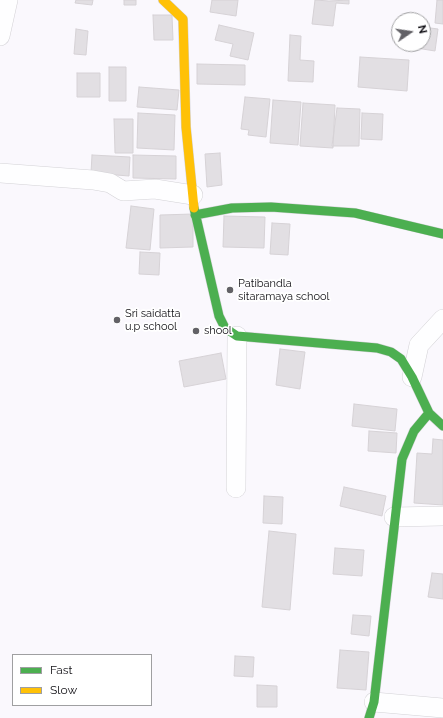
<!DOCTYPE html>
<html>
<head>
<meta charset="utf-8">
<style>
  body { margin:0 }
  #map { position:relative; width:443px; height:718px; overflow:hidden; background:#faf8fd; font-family:Raleway,sans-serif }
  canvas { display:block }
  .legend { position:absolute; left:12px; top:654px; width:140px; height:52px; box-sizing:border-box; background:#fff; border:1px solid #9f9fa1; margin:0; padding:5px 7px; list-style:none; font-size:12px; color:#100f14 }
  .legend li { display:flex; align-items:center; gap:8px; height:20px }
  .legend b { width:20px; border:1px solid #9f9fa1 }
  .north { position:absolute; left:391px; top:12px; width:40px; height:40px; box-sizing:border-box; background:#fff; border:1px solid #9f9fa1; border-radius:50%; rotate:77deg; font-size:11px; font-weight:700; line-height:16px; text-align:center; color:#100f14 }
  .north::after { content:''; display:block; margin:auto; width:14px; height:18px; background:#626166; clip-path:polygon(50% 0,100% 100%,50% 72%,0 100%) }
</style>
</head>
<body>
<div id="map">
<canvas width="443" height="718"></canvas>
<ul class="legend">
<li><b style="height:5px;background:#4caf50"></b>Fast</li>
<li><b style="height:5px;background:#ffc107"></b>Slow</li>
</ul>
<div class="north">N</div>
</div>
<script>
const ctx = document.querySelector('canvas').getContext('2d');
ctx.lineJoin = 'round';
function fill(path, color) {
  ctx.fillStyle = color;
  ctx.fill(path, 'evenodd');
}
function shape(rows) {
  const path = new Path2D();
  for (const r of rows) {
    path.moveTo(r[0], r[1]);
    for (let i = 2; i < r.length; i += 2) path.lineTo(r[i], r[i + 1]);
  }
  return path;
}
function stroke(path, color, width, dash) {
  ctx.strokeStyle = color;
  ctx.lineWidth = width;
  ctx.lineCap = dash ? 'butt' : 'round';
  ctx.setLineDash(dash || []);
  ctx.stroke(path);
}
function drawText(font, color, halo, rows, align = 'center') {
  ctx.font = font + ' Raleway,sans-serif';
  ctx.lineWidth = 3.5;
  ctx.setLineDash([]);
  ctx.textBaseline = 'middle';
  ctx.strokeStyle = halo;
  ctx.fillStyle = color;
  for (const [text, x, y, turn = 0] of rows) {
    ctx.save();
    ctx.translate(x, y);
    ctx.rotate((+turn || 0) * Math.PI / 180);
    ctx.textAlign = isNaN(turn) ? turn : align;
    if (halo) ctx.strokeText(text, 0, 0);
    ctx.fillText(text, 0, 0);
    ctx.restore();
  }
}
const building = shape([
  [76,0,93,0,92,5,75,3,76,0],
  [124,0,136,0,136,5,124,5,124,0],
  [212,0,238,0,236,16,210,12,212,0],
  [315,0,329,1,349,0,349,4,336,3,333,26,312,24,315,0],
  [437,0,443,0,443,24,435,23,437,0],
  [153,15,172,15,173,40,154,40,153,15],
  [219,25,254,33,248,60,230,56,233,44,215,40,219,25],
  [423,27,438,29,435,51,410,47,411,44,423,44,423,27],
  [76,29,88,31,86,55,74,54,76,29],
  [290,35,301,36,300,60,314,61,313,82,288,81,290,35],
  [360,57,409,60,407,91,358,87,360,57],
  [197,64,245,65,245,85,197,84,197,64],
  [109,67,126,67,126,101,109,101,109,67],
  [77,73,100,73,100,97,77,97,77,73],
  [139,87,179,90,177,110,137,107,139,87],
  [245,97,270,99,266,137,248,135,249,130,241,129,245,97],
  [273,100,301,102,298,145,270,143,273,100],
  [303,103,335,105,333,148,300,146,303,103],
  [337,108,360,109,359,146,332,146,337,108],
  [138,113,175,115,174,150,137,148,138,113],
  [362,113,383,114,382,140,361,139,362,113],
  [114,119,133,119,133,153,115,153,114,119],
  [220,153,222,185,207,187,205,154,220,153],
  [92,155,130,157,129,176,91,173,92,155],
  [133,155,176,156,176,179,133,178,133,155],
  [131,206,154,209,150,250,126,248,131,206],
  [193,214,193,247,160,248,160,215,193,214],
  [224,216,265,217,264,248,223,247,224,216],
  [272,223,290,224,288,255,270,254,272,223],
  [140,252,160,253,159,275,139,274,140,252],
  [280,349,305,352,300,389,276,385,280,349],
  [221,353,226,379,184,387,179,361,221,353],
  [354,404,397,409,395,431,352,426,354,404],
  [369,431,397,433,396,453,368,451,369,431],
  [433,439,443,440,443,505,414,503,417,453,432,454,433,439],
  [344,487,386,496,382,516,340,506,344,487],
  [264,496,283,497,282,524,263,523,264,496],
  [269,531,296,534,290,610,262,607,269,531],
  [335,548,364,550,362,576,333,574,335,548],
  [432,573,443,574,443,599,428,597,432,573],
  [353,615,371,616,369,636,351,634,353,615],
  [340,650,369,652,366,690,337,688,340,650],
  [235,656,254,657,253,677,234,676,235,656],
  [257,685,277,686,277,707,257,707,257,685]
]);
const street = shape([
  [0,36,8,0],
  [0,173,93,180,110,183,123,191,155,189,193,195],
  [412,377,419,345,443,319],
  [236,488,237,336],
  [394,517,443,516],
  [374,702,443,708]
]);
const fast = shape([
  [194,208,219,316,225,328,237,336,377,348,391,352,401,359,412,377,429,413,443,426],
  [195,215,232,208,271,207,355,213,443,234],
  [369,718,374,702,402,459,414,431,429,413]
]);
const slow = shape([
  [163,0,183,19,186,127,194,208]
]);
const markers = [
  [230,290,4,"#626166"],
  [117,320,4,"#626166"],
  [196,331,4,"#626166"]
];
const poiNames = [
  ["Patibandla",238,284],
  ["sitaramaya school",238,297],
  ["Sri saidatta",125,314],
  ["u.p school",125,327],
  ["shool",204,331]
];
fill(building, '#e2dfe3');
stroke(building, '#d6d2d6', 1);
stroke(street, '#d3d2d6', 20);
stroke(fast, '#d3d2d6', 10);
stroke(slow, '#d3d2d6', 10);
stroke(street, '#fefeff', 19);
stroke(fast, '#4caf50', 9);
stroke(slow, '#ffc107', 9);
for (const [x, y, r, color] of markers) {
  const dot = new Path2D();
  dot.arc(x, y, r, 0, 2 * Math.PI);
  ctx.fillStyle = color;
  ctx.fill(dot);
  stroke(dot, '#fff', 1.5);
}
drawText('11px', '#100f14', '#fff', poiNames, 'left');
</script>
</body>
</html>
